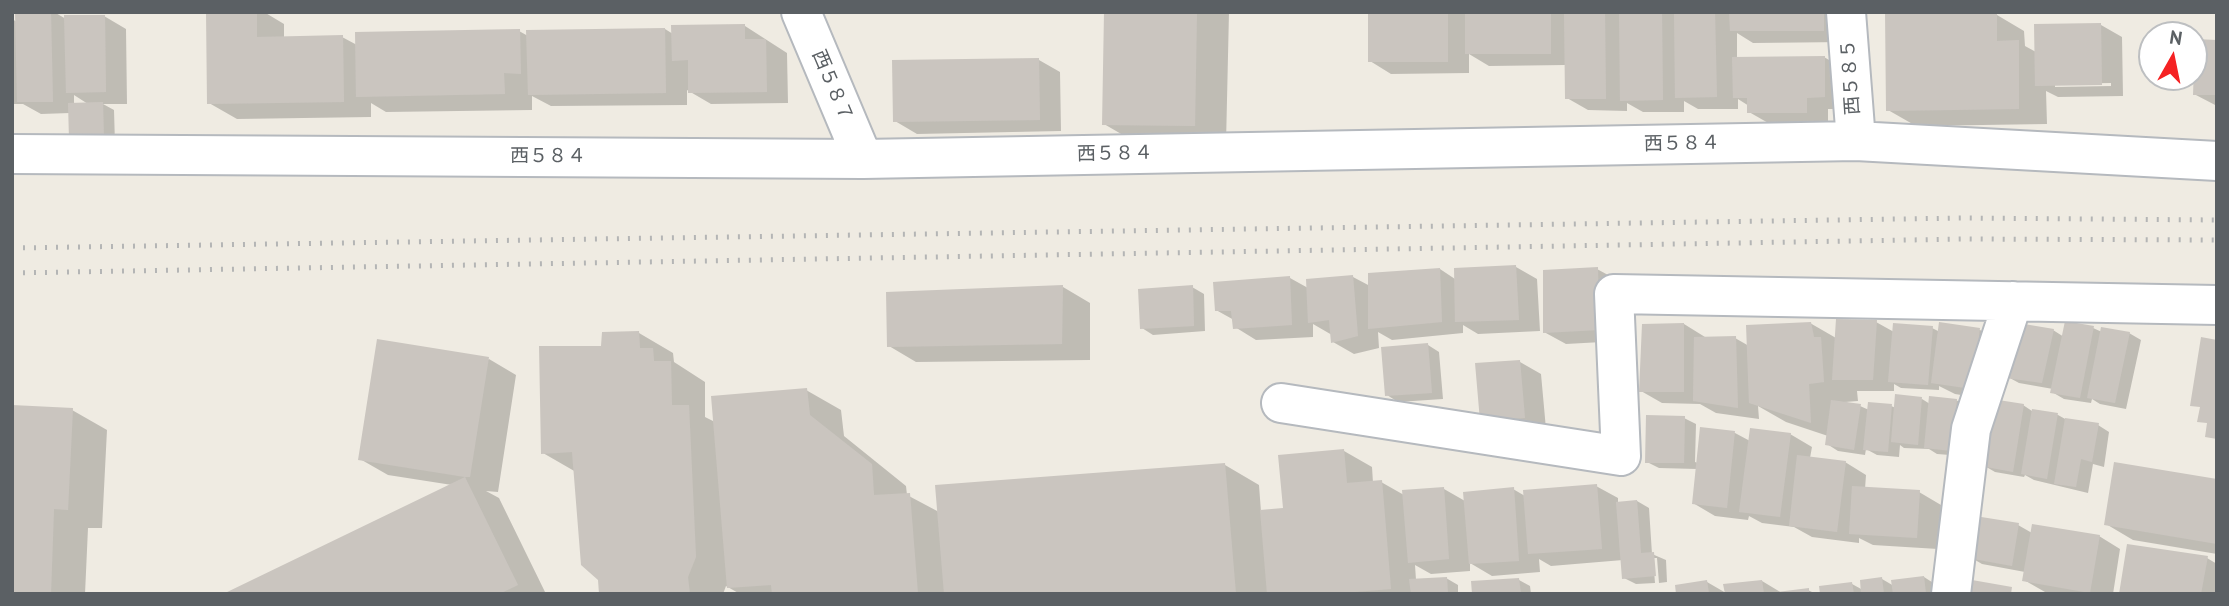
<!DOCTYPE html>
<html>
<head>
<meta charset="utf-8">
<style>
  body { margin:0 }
  #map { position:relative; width:2229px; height:606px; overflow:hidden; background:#efebe2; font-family:"PT Sans",sans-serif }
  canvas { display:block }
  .frame { position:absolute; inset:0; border:14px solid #5b6064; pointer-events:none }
  .north { position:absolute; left:2138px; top:21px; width:70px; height:70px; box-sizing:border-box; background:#fff; border:2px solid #bdbfc1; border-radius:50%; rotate:9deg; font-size:19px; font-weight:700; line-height:28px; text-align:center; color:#5b6064 }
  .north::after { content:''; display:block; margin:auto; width:24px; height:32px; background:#f52223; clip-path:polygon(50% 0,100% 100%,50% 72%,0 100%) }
</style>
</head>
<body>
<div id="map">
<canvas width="2229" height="606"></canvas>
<div class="frame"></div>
<div class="north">N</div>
</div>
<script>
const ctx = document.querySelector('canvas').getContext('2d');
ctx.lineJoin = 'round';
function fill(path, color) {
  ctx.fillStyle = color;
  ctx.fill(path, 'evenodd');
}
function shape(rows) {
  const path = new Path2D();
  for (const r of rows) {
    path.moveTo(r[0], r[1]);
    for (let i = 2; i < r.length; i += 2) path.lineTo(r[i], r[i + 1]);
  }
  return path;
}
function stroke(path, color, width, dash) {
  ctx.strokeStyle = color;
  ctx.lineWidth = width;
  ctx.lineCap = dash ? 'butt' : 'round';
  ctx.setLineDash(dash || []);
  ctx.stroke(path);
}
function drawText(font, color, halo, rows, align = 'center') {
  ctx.font = font + ' "PT Sans","Noto Sans JP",sans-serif';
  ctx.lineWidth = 6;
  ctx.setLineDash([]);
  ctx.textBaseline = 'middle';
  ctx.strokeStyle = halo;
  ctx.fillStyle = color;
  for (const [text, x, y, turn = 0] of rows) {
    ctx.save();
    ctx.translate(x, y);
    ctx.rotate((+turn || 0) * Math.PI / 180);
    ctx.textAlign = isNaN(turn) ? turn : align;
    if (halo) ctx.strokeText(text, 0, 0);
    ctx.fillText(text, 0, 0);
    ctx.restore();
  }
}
const shadow = shape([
  [17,12,54,12,66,19,104,16,126,29,127,104,103,104,114,110,115,144,70,113,41,114,23,104,12,104,12,19,17,22],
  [74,95,88,104,74,104],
  [208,12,264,12,284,24,284,38,342,37,357,45,519,31,528,36,665,29,673,34,745,26,787,53,788,103,711,104,687,90,687,105,551,106,532,96,532,110,386,112,371,103,371,117,237,119,209,103],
  [1105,12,1229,12,1226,144,1135,142,1104,124],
  [1369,12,1845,12,1845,42,1753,43,1737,33,1737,58,1824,57,1846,70,1846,109,1828,109,1828,125,1770,124,1749,112,1749,106,1738,99,1738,109,1698,109,1684,101,1684,112,1643,112,1627,103,1627,111,1588,110,1567,98,1566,65,1489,66,1469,54,1469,73,1391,74,1370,61],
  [1887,12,1997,15,2024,31,2025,46,2036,52,2101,25,2122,37,2123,96,2058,97,2046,91,2047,124,1916,126,1888,110],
  [2111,83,2111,86,2055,87,2055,84],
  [2217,42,2217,106,2194,94],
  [1039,60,1060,72,1061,131,917,134,895,121],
  [1516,267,1537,279,1540,331,1478,334,1463,325,1463,333,1392,340,1378,332,1379,348,1354,354,1333,342,1332,335,1313,324,1313,337,1256,340,1235,327,1234,320,1216,310,1290,278,1308,288,1353,277,1370,286,1440,269,1455,279],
  [1597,269,1619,281,1620,341,1566,344,1544,332],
  [1063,287,1090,303,1090,360,916,362,889,346],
  [1192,287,1204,294,1205,331,1153,335,1142,328],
  [1876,322,1894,332,1932,328,1940,332,1980,330,2001,342,1993,400,1955,394,1939,386,1939,390,1901,388,1894,384,1894,391,1857,391,1858,401,1845,402,1860,406,1869,410,1891,406,1896,408,1922,399,1930,404,1956,400,1968,407,1963,456,1937,454,1929,449,1904,448,1900,445,1899,457,1877,455,1866,449,1865,455,1838,451,1827,444,1828,436,1786,422,1758,406,1759,419,1716,413,1700,404,1662,403,1641,391,1684,324,1705,337,1735,338,1749,346,1810,323,1836,338],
  [2093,328,2102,332,2129,333,2141,340,2126,409,2100,404,2092,399,2091,403,2064,399,2052,392,2053,389,2019,383,2008,377,2053,330,2064,337],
  [639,333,673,353,674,362,705,382,705,417,715,422,806,390,841,410,844,436,906,486,907,495,939,512,1225,465,1259,485,1261,512,1284,510,1344,451,1372,467,1373,483,1381,482,1404,495,1444,489,1465,501,1513,489,1525,496,1596,486,1618,498,1618,503,1637,501,1649,508,1652,554,1666,560,1667,582,1659,583,1657,558,1653,558,1655,583,1636,584,1624,578,1623,560,1551,566,1539,559,1540,572,1492,576,1470,563,1470,571,1431,574,1415,565,1416,580,1446,578,1458,585,1458,594,740,594,726,586,723,594,600,594,599,580,576,472,543,453,603,347],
  [1428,345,1439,352,1443,399,1398,402,1387,395],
  [489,359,516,375,498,492,486,491,499,498,546,594,227,594,452,485,388,475,360,459],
  [1520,362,1541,374,1546,429,1503,432],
  [2023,405,2032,411,2058,415,2067,420,2098,425,2109,432,2104,467,2093,464,2088,493,2034,480,2025,475,2024,477,1995,472,1983,465],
  [72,410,107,430,102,528,88,528,85,594,12,594],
  [1684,418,1696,424,1695,462,1698,463,1702,429,1735,433,1750,441,1790,434,1812,447,1810,458,1845,462,1866,475,1865,489,1919,492,1941,505,1938,549,1873,545,1859,538,1859,543,1812,537,1794,527,1762,523,1749,516,1748,520,1715,516,1693,503,1697,469,1659,468,1647,462],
  [2217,480,2217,554,2133,540,2106,524],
  [2018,525,2032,533,2099,536,2120,549,2113,594,2045,592,2024,580,2025,572,1982,564,1970,557],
  [2207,558,2217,564,2217,594,2120,594],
  [1924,577,1935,584,1937,594,1822,594,1852,584,1863,590,1882,579,1894,586],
  [1519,580,1530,586,1531,594,1474,594],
  [1762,581,1782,593,1808,590,1816,594,1678,594,1707,582,1726,593]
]);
const building = shape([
  [15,12,51,12,53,102,17,102],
  [206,12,257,12,257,37,343,35,344,102,207,104],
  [1104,12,1197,12,1195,126,1102,125],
  [1368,12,1448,12,1448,62,1368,62],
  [1465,12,1551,12,1551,54,1465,54],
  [1564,12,1605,12,1606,99,1565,99],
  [1619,12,1662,12,1663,100,1620,101],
  [1674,12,1715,12,1717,97,1675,98],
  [1729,12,1824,12,1824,31,1730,31],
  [1885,12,1997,14,1997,41,2019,40,2019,109,1886,111],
  [64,15,105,15,106,92,66,93],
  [2101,23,2102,85,2035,86,2034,24],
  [745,24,745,39,766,39,767,92,688,93,688,60,672,61,671,25],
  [665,28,666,93,528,95,526,30],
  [520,29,521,74,504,73,505,94,356,97,355,32],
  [2195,39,2217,40,2217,95,2193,95],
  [1825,56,1825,97,1807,98,1807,113,1747,113,1747,98,1733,98,1732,57],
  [1039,58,1040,120,893,122,892,60],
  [103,102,104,139,69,140,68,103],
  [1516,265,1519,320,1455,322,1454,268],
  [1598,267,1599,330,1543,333,1543,270],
  [1440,268,1442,322,1368,329,1368,273],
  [1353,275,1358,336,1331,343,1329,320,1308,323,1306,279],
  [1290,276,1292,325,1233,329,1231,311,1215,311,1213,282],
  [1063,285,1062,344,887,347,886,292],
  [1193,285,1194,326,1140,329,1138,289],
  [1836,319,1877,320,1873,380,1832,380],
  [2065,321,2094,326,2080,398,2050,393],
  [1811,322,1814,337,1821,337,1824,382,1809,384,1811,423,1749,403,1746,325],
  [1939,322,1980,328,1972,389,1931,383],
  [1684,323,1684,392,1639,392,1642,324],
  [1893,323,1933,326,1928,385,1888,382],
  [2018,323,2054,329,2042,383,2006,378],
  [2101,327,2130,332,2115,403,2087,398],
  [639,331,640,348,653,348,654,361,671,361,672,405,689,405,696,557,688,577,690,594,599,594,598,580,581,565,572,452,541,454,539,346,601,346,602,332],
  [1736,336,1738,408,1693,401,1694,337],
  [2201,337,2217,340,2217,439,2205,437,2207,423,2197,422,2200,407,2190,406],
  [377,339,489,357,470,477,465,477,518,585,499,594,223,594,465,477,358,460],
  [1428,343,1432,393,1385,396,1381,347],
  [1520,360,1525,418,1480,421,1475,363],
  [807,388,810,415,872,464,874,495,910,493,918,594,772,594,771,585,727,588,711,396],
  [1895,394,1922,397,1918,445,1891,442],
  [1929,396,1957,399,1952,451,1924,448],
  [1992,399,2024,404,2013,472,1981,466],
  [1831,400,1861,404,1854,450,1825,445],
  [1868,402,1892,404,1888,452,1863,450],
  [12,405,73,408,68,510,54,509,51,594,12,594],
  [2032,409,2058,413,2047,479,2021,474],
  [1646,415,1685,416,1684,463,1645,463],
  [2065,418,2099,423,2092,462,2081,459,2076,487,2054,484],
  [1700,427,1735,431,1727,508,1692,504],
  [1750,428,1791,433,1780,517,1739,512],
  [1344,449,1347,483,1382,480,1391,589,1331,594,1267,594,1260,510,1283,508,1278,455],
  [1797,455,1846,461,1837,532,1789,526],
  [2114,462,2217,479,2217,544,2104,525],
  [1225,463,1236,594,944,594,935,485],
  [1597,484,1602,549,1528,554,1523,490],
  [1852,486,1920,490,1917,538,1849,534],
  [1444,487,1449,559,1408,563,1402,490],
  [1514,487,1519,561,1469,564,1463,492],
  [1637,500,1641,553,1654,552,1656,576,1622,579,1616,502],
  [1975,516,2019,523,2012,566,1968,558],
  [2032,524,2100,535,2090,593,2022,581],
  [2127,544,2208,556,2201,594,2119,594],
  [1924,576,1926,594,1893,594,1891,580],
  [1447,577,1448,594,1411,594,1409,579],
  [1882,577,1884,594,1861,594,1860,580],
  [1519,578,1521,594,1472,594,1471,581],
  [1707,580,1709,594,1676,594,1675,585],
  [1762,580,1764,594,1725,594,1723,584],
  [1972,580,2012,587,2011,594,1970,594],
  [1852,582,1854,594,1820,594,1819,586],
  [1809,588,1809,594,1777,594,1777,592]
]);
const street = shape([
  [801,12,863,159],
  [1846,12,1856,141],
  [12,154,863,159,1856,141,2217,161],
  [1281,403,1621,456,1614,294,2217,305],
  [1951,594,1971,429,2013,301]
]);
const rail = shape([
  [12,248,1964,218,2217,220],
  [12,273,1965,239,2217,240]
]);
const streetNames = [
  ["西５８５",1851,77,-94],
  ["西５８７",832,86,67],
  ["西５８４",1682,144,-1],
  ["西５８４",1115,154,-1],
  ["西５８４",548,157]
];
fill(shadow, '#0003');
fill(building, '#cac5bf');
stroke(street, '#b5b9be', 42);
stroke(street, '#fff', 38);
stroke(rail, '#b4b5b5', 5, [2, 9]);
drawText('19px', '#5b6064', '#fff', streetNames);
</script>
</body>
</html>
